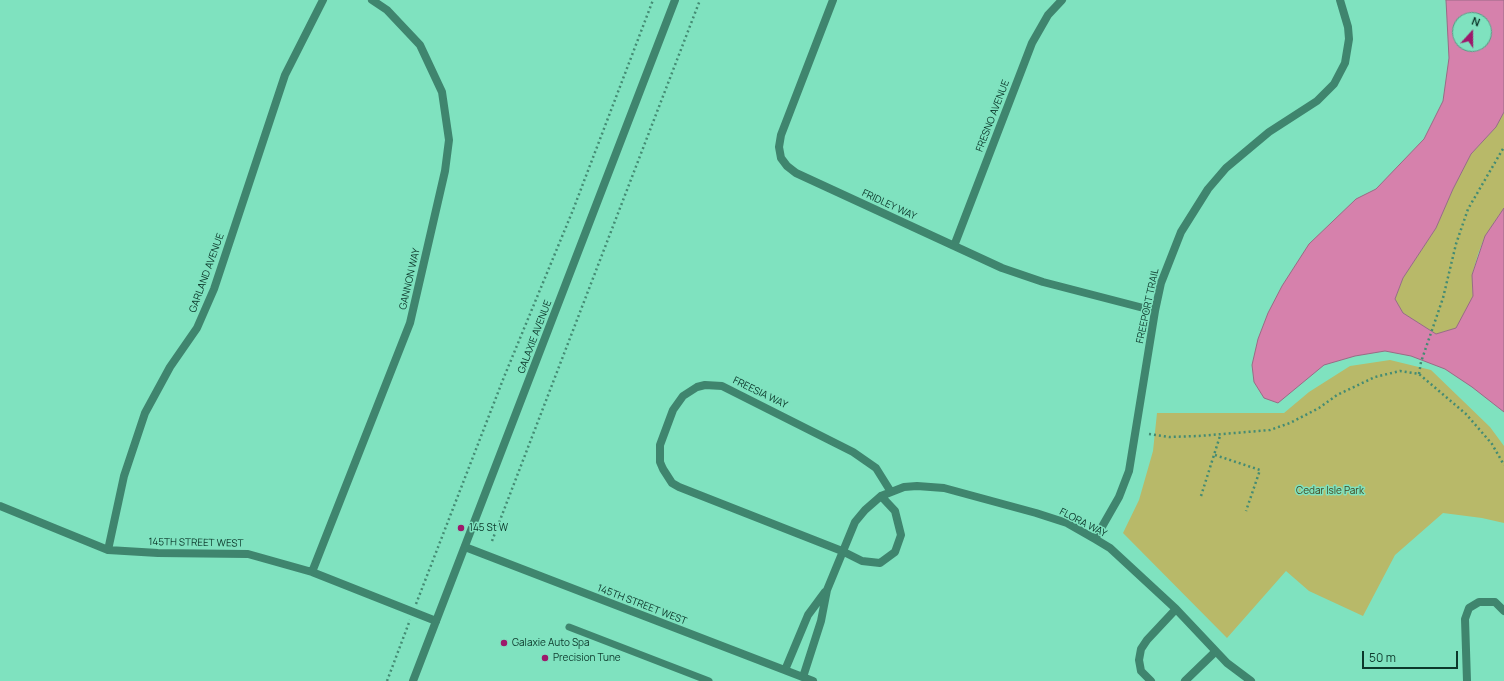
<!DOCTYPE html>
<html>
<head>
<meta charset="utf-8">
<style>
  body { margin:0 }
  #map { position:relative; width:1504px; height:681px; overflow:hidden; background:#7fe2bf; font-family:Manrope,sans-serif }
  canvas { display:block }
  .north { position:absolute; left:1452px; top:12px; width:40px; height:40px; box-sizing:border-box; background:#7fe2bf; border:1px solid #519e84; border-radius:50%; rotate:21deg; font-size:11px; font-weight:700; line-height:16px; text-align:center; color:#0c382b }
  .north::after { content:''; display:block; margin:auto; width:14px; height:18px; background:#9d196b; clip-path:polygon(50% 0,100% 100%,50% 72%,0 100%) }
  .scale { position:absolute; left:1362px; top:651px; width:96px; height:18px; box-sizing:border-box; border:2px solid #0c382b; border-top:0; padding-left:5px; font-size:12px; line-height:14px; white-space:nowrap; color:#0c382b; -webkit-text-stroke:3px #7fe2bf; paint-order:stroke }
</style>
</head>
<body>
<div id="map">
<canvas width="1504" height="681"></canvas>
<div class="north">N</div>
<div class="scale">50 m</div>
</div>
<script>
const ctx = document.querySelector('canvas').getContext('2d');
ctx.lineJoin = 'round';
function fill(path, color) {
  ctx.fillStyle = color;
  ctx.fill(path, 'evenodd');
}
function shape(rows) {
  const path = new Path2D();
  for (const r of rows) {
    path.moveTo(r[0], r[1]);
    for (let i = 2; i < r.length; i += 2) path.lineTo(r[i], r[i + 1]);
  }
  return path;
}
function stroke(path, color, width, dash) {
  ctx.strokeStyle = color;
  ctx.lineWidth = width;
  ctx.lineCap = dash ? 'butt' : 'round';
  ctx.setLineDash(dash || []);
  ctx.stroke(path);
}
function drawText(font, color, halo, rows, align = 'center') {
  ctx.font = font + ' Manrope,sans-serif';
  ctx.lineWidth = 3;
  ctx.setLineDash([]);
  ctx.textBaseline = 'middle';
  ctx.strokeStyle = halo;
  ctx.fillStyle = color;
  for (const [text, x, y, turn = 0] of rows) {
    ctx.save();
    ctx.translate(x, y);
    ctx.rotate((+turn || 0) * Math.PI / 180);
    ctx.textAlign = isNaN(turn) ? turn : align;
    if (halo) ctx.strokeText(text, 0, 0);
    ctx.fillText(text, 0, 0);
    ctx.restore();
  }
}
const green = shape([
  [1504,112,1504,208,1485,236,1478,254,1472,275,1473,296,1464,315,1456,328,1436,334,1403,313,1395,299,1403,278,1436,228,1453,189,1471,154,1496,127],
  [1390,360,1431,370,1490,427,1504,446,1504,523,1482,518,1443,513,1395,555,1363,616,1309,591,1286,571,1227,638,1123,533,1139,500,1153,451,1157,413,1284,413,1309,392,1350,366]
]);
const water = shape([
  [1446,0,1504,0,1504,112,1496,127,1471,154,1453,189,1436,228,1403,278,1395,299,1403,313,1436,334,1456,328,1473,296,1472,275,1485,236,1504,208,1504,412,1472,387,1445,369,1411,356,1385,351,1355,356,1324,365,1278,403,1264,398,1254,382,1252,365,1258,339,1268,313,1282,286,1309,244,1356,199,1376,189,1424,139,1443,101,1449,58,1446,0],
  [1460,20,1484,20,1484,44,1460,44,1460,20]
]);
const path = shape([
  [1419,374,1421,362,1443,298,1456,244,1468,209,1504,147],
  [1149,434,1169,437,1199,436,1270,430,1290,423,1319,408,1337,395,1375,377,1400,371,1419,374,1466,414,1492,444,1504,465],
  [1215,455,1260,470,1246,511],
  [1201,496,1220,436],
  [492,541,700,0],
  [416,604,504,377,573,210,653,0],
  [387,681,410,620]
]);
const service = shape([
  [569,627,709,681]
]);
const minor = shape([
  [833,0,781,135,779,147,781,158,787,166,796,173,1002,268,1043,282,1155,311],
  [954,246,1032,43,1048,15,1062,0],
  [881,496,895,511,901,535,895,552,880,563,862,561,842,551,679,487,672,483,663,469,660,462,660,445,673,410,683,396,697,387,705,385,722,386,853,452,876,468,891,492],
  [0,506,108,550,158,553,248,554,312,572,436,621],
  [1095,539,1119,497,1129,471,1155,311,1161,283,1181,232,1208,189,1226,168,1269,132,1317,101,1334,84,1345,63,1349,39,1348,27,1340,0],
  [465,547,813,681],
  [108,550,124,476,145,413,170,367,197,328,214,289,285,75,323,0],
  [312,572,410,323,445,171,449,140,442,92,420,45,387,10,372,0],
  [785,670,808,615,825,592],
  [803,677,821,621,827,590,855,522,865,510,881,496,904,487,917,486,944,488,1036,513,1067,523,1095,539,1110,548,1176,609,1227,663,1251,681],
  [1151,681,1141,671,1139,660,1141,649,1147,640,1176,609],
  [1185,681,1215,652],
  [1467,681,1465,619,1469,608,1479,602,1495,602,1504,611]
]);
const tertiary = shape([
  [413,681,675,0]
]);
const markers = [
  [461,528,4,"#9d196b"],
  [504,643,4,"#9d196b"],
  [545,658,4,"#9d196b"]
];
const streetNames = [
  ["FRESNO AVENUE",993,116,-69],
  ["FRIDLEY WAY",889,205,25],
  ["GARLAND AVENUE",207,273,-70],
  ["GANNON WAY",410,279,-77],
  ["FREEPORT TRAIL",1148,306,-78],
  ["GALAXIE AVENUE",535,337,-69],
  ["FREESIA WAY",760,393,26],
  ["FLORA WAY",1083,523,27],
  ["145TH STREET WEST",196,543,1],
  ["145TH STREET WEST",642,605,21]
];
const parkNames = [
  ["Cedar Isle Park",1330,491]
];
const poiNames = [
  ["145 St W",469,528],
  ["Galaxie Auto Spa",512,643],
  ["Precision Tune",553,658]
];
fill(green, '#b8b969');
fill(water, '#d681ac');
stroke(water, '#996b85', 1);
stroke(path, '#448b73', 2.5, [2, 3]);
stroke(service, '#3f856e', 7);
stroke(minor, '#3f856e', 8);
stroke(tertiary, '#3f856e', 8);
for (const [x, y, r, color] of markers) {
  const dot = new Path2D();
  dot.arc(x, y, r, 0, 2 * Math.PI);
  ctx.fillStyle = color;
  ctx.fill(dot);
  stroke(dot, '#7fe2bf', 1.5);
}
drawText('10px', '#0c382b', '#7fe2bf', streetNames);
drawText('10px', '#44441d', '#7fe2bf', parkNames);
drawText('10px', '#0c382b', '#7fe2bf', poiNames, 'left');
</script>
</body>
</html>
